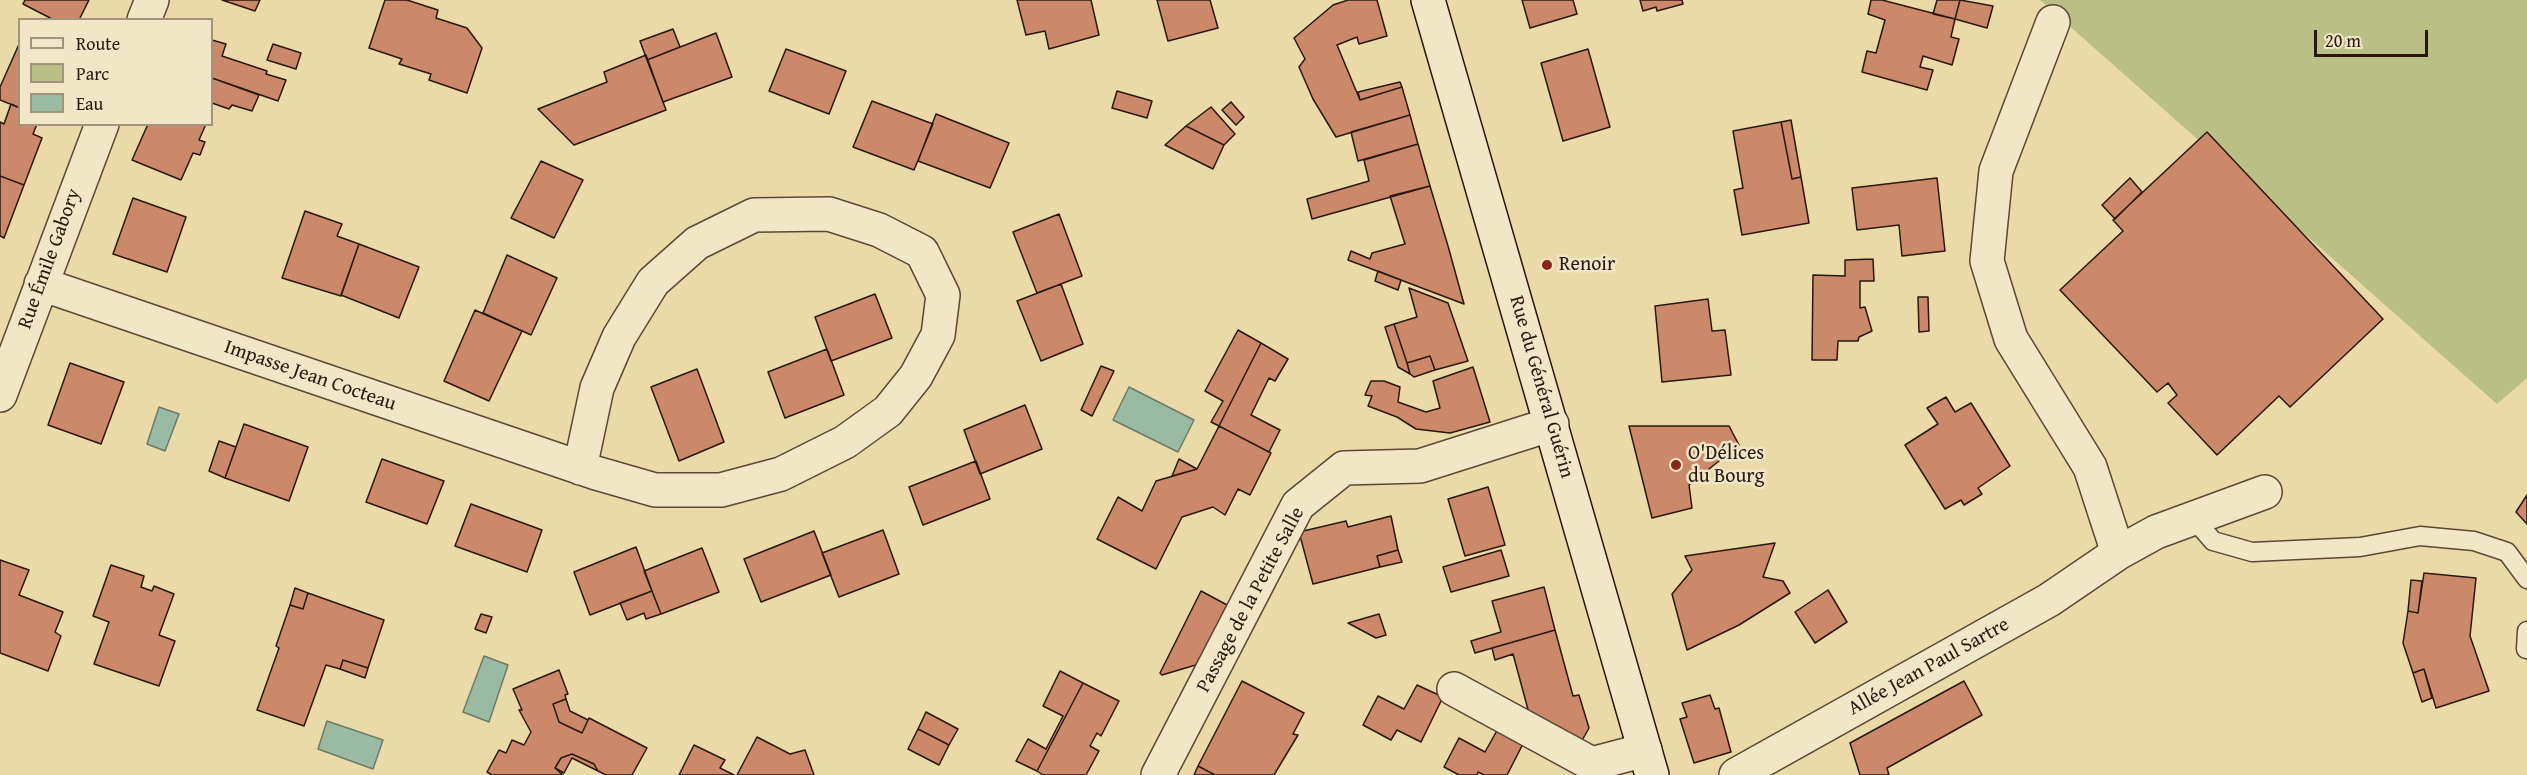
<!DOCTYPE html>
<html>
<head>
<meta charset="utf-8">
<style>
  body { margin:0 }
  #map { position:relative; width:2527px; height:775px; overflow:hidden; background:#eadaa7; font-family:"Gentium Book Plus",serif }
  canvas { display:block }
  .legend { position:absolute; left:18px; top:18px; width:195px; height:108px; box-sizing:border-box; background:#f1e7c6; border:2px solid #a1947c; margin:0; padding:8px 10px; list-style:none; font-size:18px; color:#2a180e }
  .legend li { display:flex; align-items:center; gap:12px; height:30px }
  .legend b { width:30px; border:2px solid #a1947c }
  .scale { position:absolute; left:2314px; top:30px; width:114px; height:27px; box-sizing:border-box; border:3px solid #2a180e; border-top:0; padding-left:8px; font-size:18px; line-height:21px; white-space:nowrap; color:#2a180e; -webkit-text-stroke:4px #f1e7c6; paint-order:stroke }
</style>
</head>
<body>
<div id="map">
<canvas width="2527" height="775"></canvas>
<ul class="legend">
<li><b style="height:8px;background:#f1e7c6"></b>Route</li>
<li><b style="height:16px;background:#b9bf85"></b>Parc</li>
<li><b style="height:16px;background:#99bba3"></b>Eau</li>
</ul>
<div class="scale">20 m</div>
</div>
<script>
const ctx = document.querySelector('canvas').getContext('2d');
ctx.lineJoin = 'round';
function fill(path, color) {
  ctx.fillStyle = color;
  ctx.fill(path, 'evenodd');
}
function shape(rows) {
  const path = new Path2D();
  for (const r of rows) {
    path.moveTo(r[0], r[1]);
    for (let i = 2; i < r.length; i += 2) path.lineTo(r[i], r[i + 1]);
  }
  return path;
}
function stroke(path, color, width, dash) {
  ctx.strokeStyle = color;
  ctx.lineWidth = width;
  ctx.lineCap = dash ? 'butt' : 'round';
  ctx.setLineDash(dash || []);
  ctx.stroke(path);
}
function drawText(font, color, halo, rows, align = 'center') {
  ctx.font = font + ' "Gentium Book Plus",serif';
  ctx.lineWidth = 5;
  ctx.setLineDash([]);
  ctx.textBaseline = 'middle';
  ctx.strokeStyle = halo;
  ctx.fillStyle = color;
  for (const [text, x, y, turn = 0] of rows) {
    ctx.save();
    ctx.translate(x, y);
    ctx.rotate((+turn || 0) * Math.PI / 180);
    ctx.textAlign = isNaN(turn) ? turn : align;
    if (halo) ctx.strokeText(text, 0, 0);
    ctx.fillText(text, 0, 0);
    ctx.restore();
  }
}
const green = shape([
  [2040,0,2527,0,2527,378,2497,404]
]);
const water = shape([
  [1129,387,1194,420,1178,452,1113,420,1129,387],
  [159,407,179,414,165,451,147,444,159,407],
  [484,656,508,665,489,722,463,712,484,656],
  [327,721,383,740,373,769,318,749,327,721]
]);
const building = shape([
  [25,0,89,0,79,20,54,20,23,4,25,0],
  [222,0,260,0,255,11,222,0],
  [385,0,407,0,438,10,436,18,467,28,482,48,467,93,429,80,431,74,399,64,402,59,369,48,385,0],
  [1017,0,1091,0,1099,35,1049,49,1045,31,1026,35,1017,0],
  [1157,0,1210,0,1218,28,1168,41,1157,0],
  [1348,0,1377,0,1387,36,1359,44,1357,37,1337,45,1360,100,1402,87,1410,115,1336,137,1313,99,1299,67,1305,59,1294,38,1333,5,1348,0],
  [1522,0,1573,0,1577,14,1530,28,1522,0],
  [1640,0,1682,0,1683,4,1657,11,1656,7,1643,11,1640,0],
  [1871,0,1882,0,1955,19,1951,37,1959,39,1952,65,1923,56,1920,67,1933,70,1927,90,1862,72,1867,51,1876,53,1885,20,1868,14,1871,0],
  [1937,0,1960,0,1955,19,1933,14,1937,0],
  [1960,0,1993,6,1987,28,1955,19,1960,0],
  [673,29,680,47,647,60,640,41,673,29],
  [716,33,732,77,663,102,647,60,716,33],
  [212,40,226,44,222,56,267,71,266,74,286,80,278,101,212,78,212,40],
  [20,42,20,108,0,100,0,87,20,42],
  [273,44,301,53,296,69,267,60,273,44],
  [786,49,846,71,829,114,769,91,786,49],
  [1588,49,1610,127,1563,141,1541,63,1588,49],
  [646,55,666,110,574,145,538,109,607,82,604,72,646,55],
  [212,78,259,95,252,111,232,105,229,109,212,103,212,78],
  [1400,82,1402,87,1360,100,1358,92,1400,82],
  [1117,91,1152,101,1147,118,1112,108,1117,91],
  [872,101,933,124,914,170,853,147,872,101],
  [1231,102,1244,117,1236,125,1222,110,1231,102],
  [11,104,20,108,20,124,37,124,33,134,42,138,24,185,0,176,0,122,4,124,11,104],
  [1211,107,1235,134,1224,145,1186,126,1211,107],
  [936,114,1009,143,990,188,918,161,936,114],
  [1410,115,1418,144,1358,161,1351,132,1410,115],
  [1791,120,1801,177,1792,179,1781,122,1791,120],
  [1781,122,1792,179,1801,177,1809,223,1742,235,1734,190,1743,188,1733,131,1781,122],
  [148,124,206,124,199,140,205,142,200,155,193,153,181,180,132,160,148,124],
  [1186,126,1224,145,1213,169,1165,145,1186,126],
  [2207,132,2383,319,2290,407,2279,396,2217,455,2168,403,2177,395,2168,383,2157,392,2060,290,2123,231,2113,220,2207,132],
  [1418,144,1430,186,1312,219,1307,199,1369,181,1364,160,1418,144],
  [541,161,583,180,554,238,511,218,541,161],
  [0,176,24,185,4,238,0,236,0,176],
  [1937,178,1945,251,1902,256,1899,225,1857,230,1852,188,1937,178],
  [2130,178,2142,192,2115,219,2102,205,2130,178],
  [1430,186,1448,246,1464,304,1348,260,1351,251,1370,259,1372,253,1405,244,1390,196,1430,186],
  [133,198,186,217,167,272,113,254,133,198],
  [305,211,342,224,337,236,359,244,341,296,282,278,305,211],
  [1059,214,1082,276,1037,293,1013,232,1059,214],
  [359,244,419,267,399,318,341,295,359,244],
  [507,255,557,278,531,335,483,313,507,255],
  [1873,259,1874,281,1860,281,1860,308,1865,307,1872,331,1859,337,1858,341,1838,341,1837,360,1812,360,1813,275,1845,276,1845,260,1873,259],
  [1378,271,1401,280,1398,290,1375,281,1378,271],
  [1061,284,1083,344,1041,361,1017,301,1061,284],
  [1409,288,1448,303,1468,361,1435,370,1430,356,1407,363,1394,324,1417,317,1409,288],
  [875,294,892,338,831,361,815,317,875,294],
  [1918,297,1928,297,1929,331,1919,332,1918,297],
  [1708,299,1712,331,1725,330,1731,375,1662,382,1655,306,1708,299],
  [475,310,522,331,489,401,444,381,475,310],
  [1394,324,1407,363,1410,374,1398,367,1385,327,1394,324],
  [1238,330,1261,343,1219,426,1211,422,1223,401,1205,391,1238,330],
  [1261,343,1288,359,1275,381,1269,378,1251,415,1280,430,1269,452,1219,426,1261,343],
  [827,349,844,395,785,418,768,372,827,349],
  [1430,356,1435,370,1414,377,1410,374,1407,363,1430,356],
  [70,363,124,382,101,444,48,425,70,363],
  [1101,366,1114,371,1092,416,1081,410,1101,366],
  [1473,367,1490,422,1450,433,1416,429,1397,417,1368,406,1372,396,1365,395,1371,381,1384,381,1400,387,1398,402,1426,412,1440,408,1433,381,1473,367],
  [697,369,724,442,679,461,651,387,697,369],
  [1946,397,1955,412,1971,403,2010,466,1978,488,1982,494,1964,505,1961,500,1945,509,1905,445,1938,424,1927,408,1946,397],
  [1025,405,1042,449,980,474,964,430,1025,405],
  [244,424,308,447,289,501,225,478,244,424],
  [1219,426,1271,453,1250,495,1238,489,1225,515,1213,507,1182,517,1156,569,1097,539,1118,497,1142,511,1156,481,1197,469,1219,426],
  [1629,426,1729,426,1739,445,1689,485,1692,508,1652,518,1629,426],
  [219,441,236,447,225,478,209,471,219,441],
  [382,459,444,481,427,524,366,502,382,459],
  [1179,459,1197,469,1172,476,1179,459],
  [976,461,990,499,923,525,909,487,976,461],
  [1488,487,1505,545,1465,556,1448,499,1488,487],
  [2527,495,2527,524,2516,512,2527,495],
  [471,504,542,530,527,572,455,546,471,504],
  [1391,516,1398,550,1377,556,1380,567,1313,584,1299,532,1346,521,1348,527,1391,516],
  [883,530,899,574,839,597,822,553,883,530],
  [814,531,831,575,761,602,744,559,814,531],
  [1775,543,1763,577,1783,581,1790,593,1739,625,1687,650,1672,594,1692,570,1685,556,1775,543],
  [636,547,652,591,590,615,574,572,636,547],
  [702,548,719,592,661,614,644,571,702,548],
  [1398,550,1402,562,1380,567,1377,556,1398,550],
  [1501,550,1509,576,1451,592,1443,567,1501,550],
  [0,560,29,570,19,595,63,612,55,632,61,636,48,671,0,653,0,560],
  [111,565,144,576,141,587,152,591,154,586,174,594,159,635,175,641,159,686,94,664,109,622,93,616,111,565],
  [2424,573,2476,578,2470,636,2489,691,2436,708,2424,669,2413,673,2403,643,2408,611,2418,613,2424,573],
  [2411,580,2422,581,2418,613,2408,611,2411,580],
  [1544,587,1555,630,1475,653,1471,641,1501,632,1492,601,1544,587],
  [295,588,308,593,303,609,290,605,295,588],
  [1828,590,1847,622,1815,643,1795,612,1828,590],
  [652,591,661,614,646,619,644,613,627,620,620,603,652,591],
  [1201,591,1229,606,1199,664,1162,675,1160,673,1201,591],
  [308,593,384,620,368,668,343,660,340,669,326,665,304,726,257,710,279,648,276,646,290,605,303,609,308,593],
  [481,614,492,617,486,633,475,629,481,614],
  [1379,614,1386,635,1376,638,1348,623,1379,614],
  [1555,630,1573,696,1579,695,1589,728,1580,744,1530,717,1513,654,1495,660,1492,648,1555,630],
  [343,660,368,668,365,678,340,669,343,660],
  [2424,669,2432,698,2422,702,2413,673,2424,669],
  [559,670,568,694,565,695,566,699,553,704,559,722,582,733,589,718,647,748,632,775,606,775,598,771,594,764,572,754,561,758,555,768,563,775,492,775,487,772,499,750,506,753,512,740,524,745,531,732,519,710,522,710,513,689,559,670],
  [1060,671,1083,683,1037,771,1016,761,1028,739,1046,749,1063,716,1043,706,1060,671],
  [1242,681,1304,713,1293,734,1298,735,1274,775,1215,775,1198,766,1242,681],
  [1964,681,1982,715,1887,768,1889,775,1860,775,1850,743,1964,681],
  [1083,683,1119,701,1101,736,1097,733,1090,746,1099,751,1086,775,1043,775,1037,771,1083,683],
  [1417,685,1443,697,1421,742,1397,730,1391,740,1363,725,1378,696,1404,709,1417,685],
  [1710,695,1715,709,1719,708,1731,752,1694,763,1680,719,1687,717,1682,703,1710,695],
  [566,699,570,711,588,720,582,733,559,722,553,704,566,699],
  [926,712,958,729,949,745,918,729,926,712],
  [1499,727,1525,740,1507,775,1484,775,1478,772,1477,775,1459,775,1444,767,1459,738,1485,752,1499,727],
  [918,729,949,745,939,765,908,749,918,729],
  [757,737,790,754,805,750,814,775,737,775,757,737],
  [694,745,725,760,720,768,734,775,679,775,694,745],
  [572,754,594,764,598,771,572,758,564,773,555,768,561,758,572,754],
  [1198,766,1215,775,1194,775,1198,766]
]);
const service = shape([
  [2193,518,2213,541,2252,552,2360,547,2420,536,2474,541,2507,552,2527,579],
  [2526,649,2527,631]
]);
const minor = shape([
  [144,20,152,0],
  [2053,22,1996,171,1987,261,2011,339,2090,467,2118,553],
  [41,284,596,473,655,490,721,490,781,474,845,442,888,411,916,376,938,335,943,295,922,252,879,230,829,214,754,215,697,243,653,282,619,337,597,388,580,468],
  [0,395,102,124],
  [1454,689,1592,764,1645,750],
  [1158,775,1298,505,1344,468,1420,466,1552,424],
  [1736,775,2049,600,2118,553,2156,532,2265,492]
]);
const secondary = shape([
  [1428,0,1652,775]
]);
const markers = [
  [1547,265,6,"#8f2418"],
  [1676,465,6,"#8f2418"]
];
const streetNames = [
  ["Rue Émile Gabory",50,259,-70],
  ["Impasse Jean Cocteau",310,376,19],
  ["Rue du Général Guérin",1541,387,74],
  ["Passage de la Petite Salle",1251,600,-62],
  ["Allée Jean Paul Sartre",1929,667,-29]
];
const poiNames = [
  ["Renoir",1559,265],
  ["O'Délices",1688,454],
  ["du Bourg",1688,477]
];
fill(green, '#b9bf85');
fill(water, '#99bba3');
stroke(water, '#6d7a67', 1.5);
fill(building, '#cb896a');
stroke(building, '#2a180e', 1.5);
stroke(service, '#5a4834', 21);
stroke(minor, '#5a4834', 36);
stroke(secondary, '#2a180e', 36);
stroke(service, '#f1e7c6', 18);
stroke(minor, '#f1e7c6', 33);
stroke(secondary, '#f1e7c6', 33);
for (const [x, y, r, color] of markers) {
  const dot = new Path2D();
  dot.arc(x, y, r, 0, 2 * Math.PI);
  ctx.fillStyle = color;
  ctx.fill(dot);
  stroke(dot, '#f1e7c6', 2);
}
drawText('20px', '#2a180e', '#f1e7c6', streetNames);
drawText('20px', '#2a180e', '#f1e7c6', poiNames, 'left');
</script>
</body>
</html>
